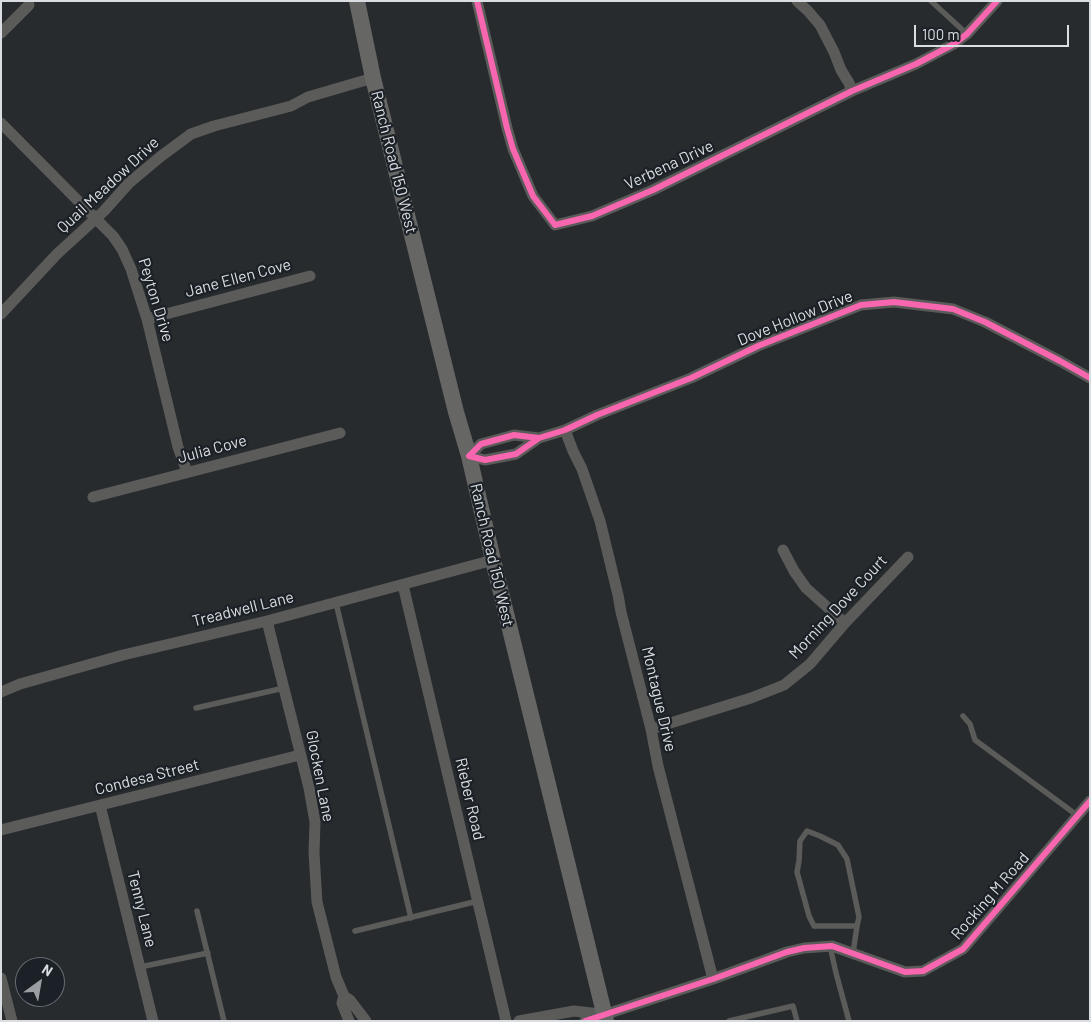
<!DOCTYPE html>
<html>
<head>
<meta charset="utf-8">
<style>
  body { margin:0 }
  #map { position:relative; width:1091px; height:1022px; overflow:hidden; background:#272b2e; font-family:Barlow,sans-serif }
  canvas { display:block }
  .frame { position:absolute; inset:0; border:2px solid #dadee2; pointer-events:none }
  .north { position:absolute; left:15px; top:957px; width:50px; height:50px; box-sizing:border-box; background:#1b2127; border:1px solid #676d72; border-radius:50%; rotate:32deg; font-size:14px; font-weight:700; line-height:20px; text-align:center; color:#dadee2 }
  .north::after { content:''; display:block; margin:auto; width:18px; height:22px; background:#9b9fa3; clip-path:polygon(50% 0,100% 100%,50% 72%,0 100%) }
  .scale { position:absolute; left:914px; top:25px; width:155px; height:22px; box-sizing:border-box; border:2px solid #dadee2; border-top:0; padding-left:6px; font-size:15px; line-height:18px; white-space:nowrap; color:#dadee2; -webkit-text-stroke:4px #1b2127; paint-order:stroke }
</style>
</head>
<body>
<div id="map">
<canvas width="1091" height="1022"></canvas>
<div class="frame"></div>
<div class="north">N</div>
<div class="scale">100 m</div>
</div>
<script>
const ctx = document.querySelector('canvas').getContext('2d');
ctx.lineJoin = 'round';
function shape(rows) {
  const path = new Path2D();
  for (const r of rows) {
    path.moveTo(r[0], r[1]);
    for (let i = 2; i < r.length; i += 2) path.lineTo(r[i], r[i + 1]);
  }
  return path;
}
function stroke(path, color, width, dash) {
  ctx.strokeStyle = color;
  ctx.lineWidth = width;
  ctx.lineCap = dash ? 'butt' : 'round';
  ctx.setLineDash(dash || []);
  ctx.stroke(path);
}
function drawText(font, color, halo, rows, align = 'center') {
  ctx.font = font + ' Barlow,sans-serif';
  ctx.lineWidth = 4.5;
  ctx.setLineDash([]);
  ctx.textBaseline = 'middle';
  ctx.strokeStyle = halo;
  ctx.fillStyle = color;
  for (const [text, x, y, turn = 0] of rows) {
    ctx.save();
    ctx.translate(x, y);
    ctx.rotate((+turn || 0) * Math.PI / 180);
    ctx.textAlign = isNaN(turn) ? turn : align;
    if (halo) ctx.strokeText(text, 0, 0);
    ctx.fillText(text, 0, 0);
    ctx.restore();
  }
}
const lane = shape([
  [931,1,967,34],
  [336,603,411,918],
  [196,708,284,688],
  [963,716,970,724,975,740,1078,816],
  [197,911,224,1021],
  [355,931,478,901],
  [830,946,836,973,849,1021],
  [853,953,857,926,859,917,847,859,838,845,820,836,807,831,800,841,799,861,797,872,809,916,814,926,857,926],
  [140,967,208,953],
  [729,1021,793,1006,797,1021]
]);
const street = shape([
  [477,1,507,128,513,149,533,196,555,225,592,216,653,190,852,91,916,64,954,44,967,34,997,1],
  [797,1,808,11,820,25,834,52,841,70,849,83,852,91],
  [1,33,29,5],
  [1,123,113,236,122,249,131,269,147,319,178,447,187,472],
  [1,314,57,254,104,211,129,183,160,157,191,134,214,126,291,106,308,97,373,78],
  [147,319,310,276],
  [565,430,573,451,582,469,600,521,618,595,621,612,651,729,658,766,713,979],
  [539,438,514,435,481,444,469,456,485,460,516,454,539,438,565,430,597,415,691,378,758,346,861,305,894,302,953,309,985,322,1060,361,1090,378],
  [93,497,340,433],
  [783,550,794,571,806,588,845,623],
  [403,585,506,1021],
  [267,621,309,788,315,822,314,853,317,902,336,977,344,996,350,1000,366,1021],
  [1,692,20,684,123,655,267,621,493,560],
  [651,729,751,698,784,685,810,664,845,623,908,557],
  [100,805,153,1021],
  [1,830,300,755],
  [1,978,12,1021],
  [344,996,342,1003,349,1021],
  [519,1021,574,1011,600,1014],
  [585,1021,713,979,787,952,804,948,832,946,905,972,923,971,963,949,1090,801]
]);
const secondary = shape([
  [357,1,373,78,456,412,469,456,493,560,606,1021]
]);
const cycleway = shape([
  [477,1,507,128,513,149,533,196,555,225,592,216,653,190,852,91,916,64,954,44,967,34,997,1],
  [539,438,514,435,481,444,469,456,485,460,516,454,539,438,565,430,597,415,691,378,758,346,861,305,894,302,953,309,985,322,1060,361,1090,378],
  [585,1021,713,979,787,952,804,948,832,946,905,972,923,971,963,949,1090,801]
]);
const streetNames = [
  ["Ranch Road 150 West",394,162,76],
  ["Verbena Drive",669,165,-25],
  ["Quail Meadow Drive",108,185,-43],
  ["Jane Ellen Cove",238,278,-15],
  ["Peyton Drive",156,300,73],
  ["Dove Hollow Drive",795,318,-22],
  ["Julia Cove",212,449,-15],
  ["Ranch Road 150 West",492,555,77],
  ["Morning Dove Court",838,607,-47],
  ["Treadwell Lane",243,609,-14],
  ["Montague Drive",659,699,77],
  ["Glocken Lane",320,776,79],
  ["Condesa Street",147,777,-14],
  ["Rieber Road",470,799,77],
  ["Rocking M Road",990,896,-49],
  ["Tenny Lane",142,909,76]
];
stroke(lane, '#5b5b59', 5.5);
stroke(street, '#5b5b59', 11);
stroke(secondary, '#666664', 16);
stroke(cycleway, '#f766af', 6);
drawText('16px', '#dadee2', '#1b2127', streetNames);
</script>
</body>
</html>
